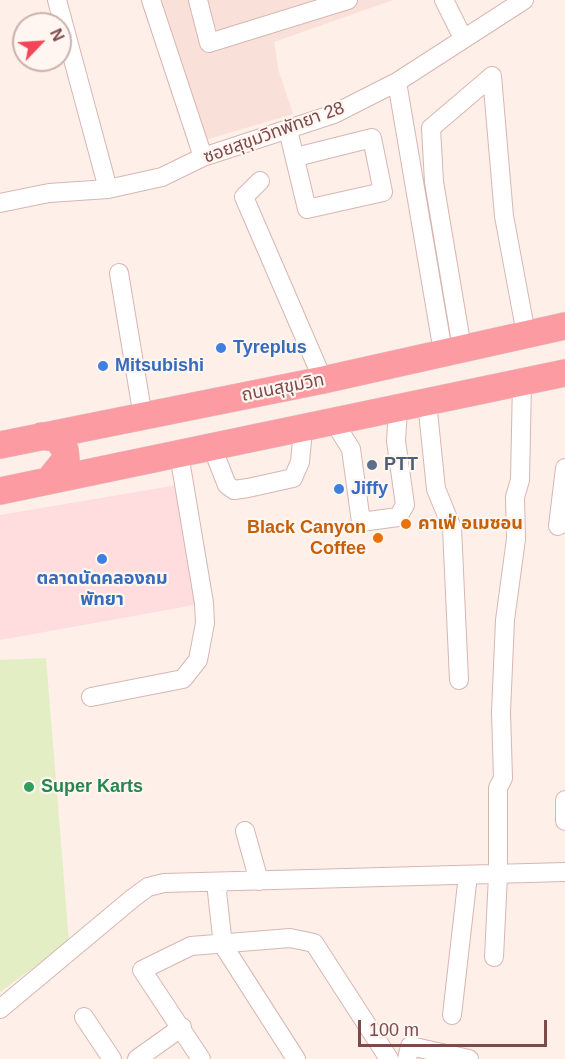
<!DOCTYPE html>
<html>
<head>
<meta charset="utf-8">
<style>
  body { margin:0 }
  #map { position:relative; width:565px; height:1059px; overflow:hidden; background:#feefe9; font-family:Helvetica,sans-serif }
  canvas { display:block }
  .north { position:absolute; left:12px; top:12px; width:60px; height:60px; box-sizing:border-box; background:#fff5f1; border:2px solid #cbb1ae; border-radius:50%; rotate:65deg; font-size:16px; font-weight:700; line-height:24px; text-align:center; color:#7c4a49 }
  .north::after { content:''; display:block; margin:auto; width:21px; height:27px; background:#f24558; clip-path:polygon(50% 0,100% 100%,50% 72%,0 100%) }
  .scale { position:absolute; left:358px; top:1020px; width:189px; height:27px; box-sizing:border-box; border:3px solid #7c4a49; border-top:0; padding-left:8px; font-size:18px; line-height:21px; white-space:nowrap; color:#7c4a49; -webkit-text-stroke:4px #fff5f1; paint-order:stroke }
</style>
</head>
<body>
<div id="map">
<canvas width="565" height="1059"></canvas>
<div class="north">N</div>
<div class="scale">100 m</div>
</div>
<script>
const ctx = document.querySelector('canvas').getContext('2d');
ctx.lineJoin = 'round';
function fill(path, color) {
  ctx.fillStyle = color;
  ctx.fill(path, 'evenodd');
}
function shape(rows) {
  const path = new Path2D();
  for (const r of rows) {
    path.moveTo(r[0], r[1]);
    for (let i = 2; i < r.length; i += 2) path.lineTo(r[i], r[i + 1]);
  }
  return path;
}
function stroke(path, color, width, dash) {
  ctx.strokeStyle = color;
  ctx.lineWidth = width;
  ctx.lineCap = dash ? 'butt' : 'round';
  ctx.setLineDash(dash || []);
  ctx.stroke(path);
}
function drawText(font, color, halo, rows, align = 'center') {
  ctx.font = font + ' Helvetica,"Noto Sans Thai",sans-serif';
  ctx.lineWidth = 4.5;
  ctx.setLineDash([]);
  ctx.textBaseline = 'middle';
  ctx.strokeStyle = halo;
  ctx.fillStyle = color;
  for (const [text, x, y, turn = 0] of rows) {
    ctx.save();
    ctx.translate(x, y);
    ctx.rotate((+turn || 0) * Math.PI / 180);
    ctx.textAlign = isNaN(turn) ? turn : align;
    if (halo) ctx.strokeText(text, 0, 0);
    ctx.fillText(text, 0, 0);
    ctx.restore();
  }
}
const residential = shape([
  [157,0,393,0,274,42,279,72,293,114,202,141]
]);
const commercial = shape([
  [190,483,211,602,0,640,0,515]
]);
const green = shape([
  [46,658,69,942,0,992,0,660]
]);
const minor = shape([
  [57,0,108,189],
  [151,0,203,157],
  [198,0,209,43,348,0],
  [444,0,463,38],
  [397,82,443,352],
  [288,130,307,209,383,192,372,138,296,157],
  [260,181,244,197,323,380],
  [0,203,49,193,108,189,162,177,203,157,334,114,397,82,524,0],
  [119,273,143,417],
  [462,348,434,182,431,128,492,76,504,216,526,334],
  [427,402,436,489,452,528,459,680],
  [334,422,351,449,361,522,398,517,405,505,396,441,398,409],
  [212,447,227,485,234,490,248,488,293,478,300,462,303,429],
  [558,526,565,468],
  [91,697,183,679,198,660,205,623,204,603,179,454],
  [565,800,565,821],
  [245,831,259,881],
  [220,882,217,892,223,945,296,1059],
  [494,957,498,876,498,788,503,778,501,712,505,620,516,539,515,497,520,480,522,382],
  [0,1009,133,898,148,887,164,883,565,872],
  [452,1015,468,875],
  [84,1017,112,1059],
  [137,1059,182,1027],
  [201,1059,142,970,191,946,290,938,314,943,389,1059],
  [407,1059,410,1046,469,1059]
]);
const highway = shape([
  [41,436,57,438,65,450,66,459,48,481],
  [0,445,323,380,565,326],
  [0,491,565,373]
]);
const markers = [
  [221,348,6,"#3f7fe0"],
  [103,366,6,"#3f7fe0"],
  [372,465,6,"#5c6f8a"],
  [339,489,6,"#3f7fe0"],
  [406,524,6,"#e8710a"],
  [378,538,6,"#e8710a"],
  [102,559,6,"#3f7fe0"],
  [29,787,6,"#2e9e5b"]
];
const streetNames = [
  ["ซอยสุขุมวิทพัทยา 28",274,133,-20],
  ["ถนนสุขุมวิท",283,388,-11]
];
const shopNames = [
  ["Tyreplus",233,348],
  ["Mitsubishi",115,366],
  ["Jiffy",351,489],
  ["ตลาดนัดคลองถม",102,579,"center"],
  ["พัทยา",102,600,"center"]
];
const serviceNames = [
  ["PTT",384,465]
];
const foodNames = [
  ["คาเฟ่ อเมซอน",418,524],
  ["Black Canyon",366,528,"right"],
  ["Coffee",366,549,"right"]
];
const leisureNames = [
  ["Super Karts",41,787]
];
fill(residential, '#f9e1da');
fill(commercial, '#ffdcde');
fill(green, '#e3eec5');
stroke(minor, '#d7b6b2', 20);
stroke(highway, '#dacccc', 28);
stroke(minor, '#fff', 18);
stroke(highway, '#fd9ba2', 27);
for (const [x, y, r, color] of markers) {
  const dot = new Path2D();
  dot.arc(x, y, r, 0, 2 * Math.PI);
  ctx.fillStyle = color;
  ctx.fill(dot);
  stroke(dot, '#fff5f1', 2);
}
drawText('18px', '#7c4a49', '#fff5f1', streetNames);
drawText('bold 18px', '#366cbe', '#fff5f1', shopNames, 'left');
drawText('bold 18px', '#4e5e75', '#fff5f1', serviceNames, 'left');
drawText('bold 18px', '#c56008', '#fff5f1', foodNames, 'left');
drawText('bold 18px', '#27864d', '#fff5f1', leisureNames, 'left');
</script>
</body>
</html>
